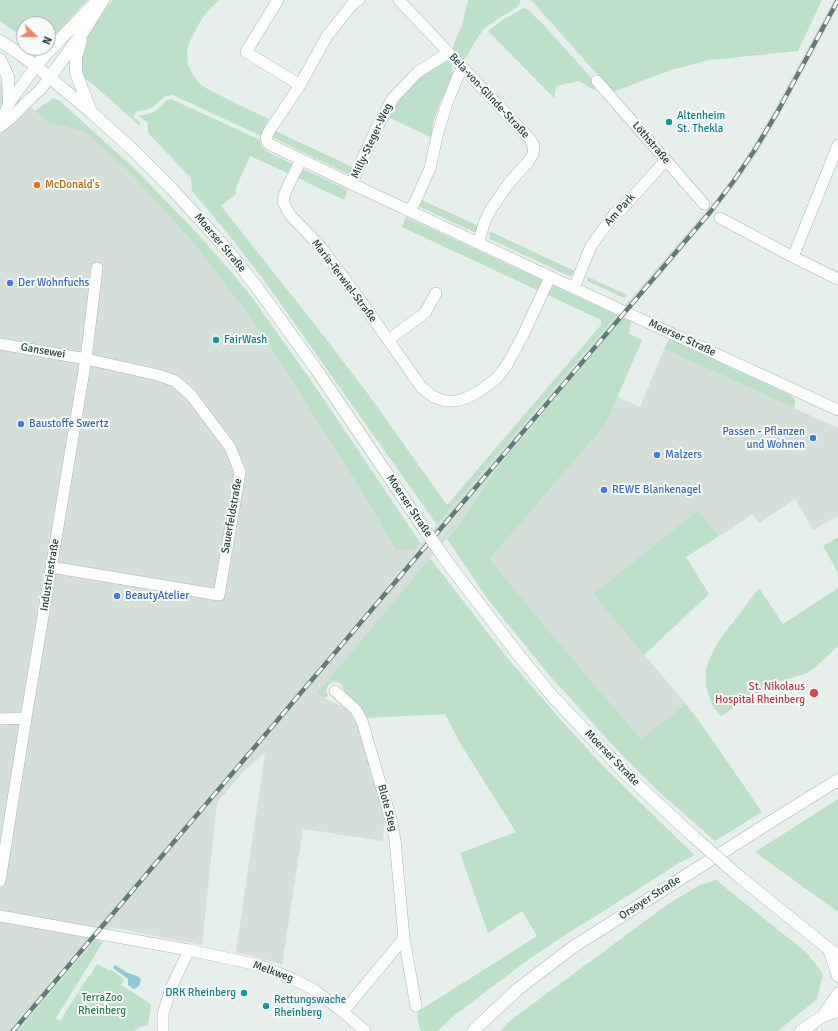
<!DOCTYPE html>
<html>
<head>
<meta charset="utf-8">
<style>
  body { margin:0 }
  #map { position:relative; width:838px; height:1031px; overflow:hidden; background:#e6efeb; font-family:Signika,sans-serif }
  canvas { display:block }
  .north { position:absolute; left:16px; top:16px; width:40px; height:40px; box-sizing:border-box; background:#f7fbf9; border:1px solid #a3b1ad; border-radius:50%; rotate:112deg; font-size:11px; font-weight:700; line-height:16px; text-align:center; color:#24423a }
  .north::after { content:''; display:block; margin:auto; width:14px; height:18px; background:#f4845f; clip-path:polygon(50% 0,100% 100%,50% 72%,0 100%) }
</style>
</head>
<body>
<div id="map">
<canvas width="838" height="1031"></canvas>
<div class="north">N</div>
</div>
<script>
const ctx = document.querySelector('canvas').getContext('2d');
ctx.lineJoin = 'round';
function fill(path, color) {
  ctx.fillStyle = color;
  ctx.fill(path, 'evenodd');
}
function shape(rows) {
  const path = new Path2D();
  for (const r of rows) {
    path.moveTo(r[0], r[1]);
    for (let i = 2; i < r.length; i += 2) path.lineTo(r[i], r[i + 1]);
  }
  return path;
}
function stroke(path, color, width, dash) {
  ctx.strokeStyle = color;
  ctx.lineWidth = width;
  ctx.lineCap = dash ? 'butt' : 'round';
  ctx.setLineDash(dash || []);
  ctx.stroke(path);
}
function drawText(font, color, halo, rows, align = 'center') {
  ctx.font = font + ' Signika,sans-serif';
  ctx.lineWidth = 4;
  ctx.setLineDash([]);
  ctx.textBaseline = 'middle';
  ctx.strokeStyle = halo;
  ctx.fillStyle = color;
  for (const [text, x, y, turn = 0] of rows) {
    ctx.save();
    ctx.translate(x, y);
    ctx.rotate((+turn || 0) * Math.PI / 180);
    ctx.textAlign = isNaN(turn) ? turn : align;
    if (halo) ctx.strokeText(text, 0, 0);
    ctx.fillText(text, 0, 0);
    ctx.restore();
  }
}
const built = shape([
  [834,0,838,0,838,7,772,128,756,155,737,182,710,217,580,368,495,470,460,523,316,694,351,710,357,719,366,755,385,812,383,841,303,829,282,965,250,955,236,952,265,752,242,773,217,803,202,945,110,927,100,941,95,940,18,1031,0,1031,0,81,50,124,68,127,84,132,107,152,129,172,192,241,245,310,287,373,363,494,396,550,414,550,421,544,437,525,722,192,742,164,766,125],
  [664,349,838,428,838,516,813,530,795,499,759,523,752,514,746,519,719,536,698,510,593,594,686,704,641,739,548,630,490,559,606,424,618,397,640,407]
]);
const green = shape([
  [0,0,87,0,48,43,48,24,24,24,24,38,0,21],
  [112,0,219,0,205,14,200,22,192,37,187,50,188,65,193,75,200,84,206,88,235,103,269,119,265,125,267,127,261,136,173,95,171,95,164,97,153,107,147,110,137,111,133,117,141,123,139,125,90,82,83,77,80,63,86,36],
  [468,0,520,0,520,3,515,9,496,20,484,29,477,38,466,58,463,60,453,50,453,46,462,25],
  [531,0,822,0,798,51,709,60,671,70,613,92],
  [524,8,528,10,542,23,595,82,595,88,594,90,579,81,556,86,554,98,488,31,501,21],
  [443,61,449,62,452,66,453,75,446,95,441,99,432,126,435,132,434,139,386,116,389,110,394,108,414,80],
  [53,98,60,101,135,169,194,230,229,269,254,300,319,392,421,544,414,550,396,550,363,494,287,373,245,310,192,241,129,172,107,152,84,132,68,127,50,124,35,111,43,105,48,102],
  [171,99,260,140,261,146,266,151,293,164,293,167,290,174,250,156,236,187,236,194,221,206,323,335,368,394,447,505,601,325,601,320,548,295,551,288,554,286,617,315,437,525,266,283,225,230,192,191,191,178,148,133,147,122,138,116,152,113,157,110,167,100],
  [276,131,354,168,351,172,348,174,274,138,274,134],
  [303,169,348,190,344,200,298,178],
  [420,199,481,227,476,233,420,207,419,206],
  [406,217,542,280,543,283,539,291,402,227],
  [489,231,575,271,572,275,569,276,490,239],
  [588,277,627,295,624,298,587,281],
  [623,318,631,321,629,334,642,340,606,424,490,559,548,630,641,739,686,704,704,728,762,812,715,841,658,791,621,754,550,676,489,601,447,539,460,523,495,470],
  [669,339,792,396,795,401,794,408,664,349],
  [698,510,719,536,686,557,709,594,644,655,593,594],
  [838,537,838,573,823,546],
  [430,558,505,655,559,718,604,767,682,843,695,855,679,863,588,921,579,926,532,957,484,993,451,1018,438,1031,421,1031,419,1027,417,1012,537,936,522,911,488,933,460,853,516,832,460,743,445,714,367,718,345,692,340,683,336,682,333,682,328,685,326,692,328,696,325,698,316,694],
  [759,588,783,624,838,588,838,646,812,670,807,673,770,685,721,716,713,707,710,699,706,687,706,669,710,658,718,642],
  [838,799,838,912,755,852],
  [716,880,807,953,823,974,817,999,778,1031,500,1031,511,1020,668,904,700,885],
  [95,940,103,942,56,1018,60,1021,89,975,90,976,97,964,110,971,111,970,124,979,121,985,151,1004,148,1025,140,1027,134,1031,18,1031]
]);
const water = shape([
  [115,965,128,973,137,976,141,979,139,986,134,989,128,985,128,979,113,968]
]);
const minor = shape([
  [278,0,246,52,300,85],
  [359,0,354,2,327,36,300,85,268,133,266,138,267,141,269,144,352,184,478,243,625,312,838,410],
  [399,0,530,139,534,146,533,154,528,162,509,183,491,209,485,221,478,243],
  [597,81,704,204],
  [0,124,9,103,36,66],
  [0,127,11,118,31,98,40,90,50,77],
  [301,160,289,184,284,196,283,202,290,215,321,247,358,297,422,388,434,397,445,401,457,401,466,398,478,392,496,379,507,365,524,333,550,277],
  [352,184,355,176,376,129,393,98,418,72,448,53],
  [409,211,415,202,430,168,438,132,447,103,458,76,463,68],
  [720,218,793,257,838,279],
  [793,257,838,145],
  [574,288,591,246,615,213,621,210,666,160],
  [388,340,425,313,436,293],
  [0,344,86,359,158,375,175,381,191,395,230,447,240,472,219,595,51,567],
  [335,691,356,710,362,721,392,823,395,840,404,938,343,1012],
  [0,719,26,718],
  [0,881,26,718,86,359,97,268],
  [0,916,189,950,259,965,293,979,316,991,343,1012,365,1031],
  [404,938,416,1006],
  [163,1031,163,1014,171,988,189,950]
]);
const tertiary = shape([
  [473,1031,518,989,573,947,783,814,838,780]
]);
const secondary = shape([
  [0,41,17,52,36,66,91,112,131,148,172,189,205,225,229,252,256,286,316,369,425,530],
  [81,41,76,57,76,73,90,109],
  [0,59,8,77,9,103],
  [36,66,45,55,96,2],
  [50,77,85,29,103,0],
  [450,566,517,653,553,697,627,775,694,837],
  [742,879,829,949,838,955],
  [829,949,838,976],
  [823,1016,838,994],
  [801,1031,823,1016,838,1011]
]);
const rail = shape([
  [13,1031,711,211,733,182,754,151,778,111,838,0]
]);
const secondaryBridge = shape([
  [425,530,450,566],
  [694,837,742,879]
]);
const markers = [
  [669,122,4,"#0f9aa8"],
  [37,185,4,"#e8710a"],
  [10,283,4,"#3f7fe0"],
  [216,340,4,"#0f9aa8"],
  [21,424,4,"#3f7fe0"],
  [813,438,4,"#3f7fe0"],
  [657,455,4,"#3f7fe0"],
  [604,490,4,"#3f7fe0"],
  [117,596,4,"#3f7fe0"],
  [814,693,5,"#e0444e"],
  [244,993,4,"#0f9aa8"],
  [266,1006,4,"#0f9aa8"]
];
const streetNames = [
  ["Bela-von-Glinde-Straße",489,96,47],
  ["Milly-Steger-Weg",372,141,-65],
  ["Löthstraße",651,143,49],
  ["Am Park",620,210,-48],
  ["Moerser Straße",220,243,50],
  ["Maria-Terwiel-Straße",344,281,53],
  ["Moerser Straße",682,338,25],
  ["Gansewei",43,351,10],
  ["Moerser Straße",409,506,56],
  ["Sauerfeldstraße",232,516,-80],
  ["Industriestraße",50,575,-81],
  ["Moerser Straße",612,758,46],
  ["Blote Steg",387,808,75],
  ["Orsoyer Straße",650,898,-33],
  ["Melkweg",273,972,20]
];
const cultureNames = [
  ["Altenheim",677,116],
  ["St. Thekla",677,129],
  ["FairWash",224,340],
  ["DRK Rheinberg",236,993,"right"],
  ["Rettungswache",274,1000],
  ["Rheinberg",274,1013]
];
const foodNames = [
  ["McDonald's",45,185]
];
const shopNames = [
  ["Der Wohnfuchs",18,283],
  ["Baustoffe Swertz",29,424],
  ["Passen - Pflanzen",805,432,"right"],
  ["und Wohnen",805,445,"right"],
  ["Malzers",665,455],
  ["REWE Blankenagel",612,490],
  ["BeautyAtelier",125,596]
];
const healthNames = [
  ["St. Nikolaus",805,687],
  ["Hospital Rheinberg",805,700]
];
const parkNames = [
  ["TerraZoo",102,998],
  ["Rheinberg",102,1011]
];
fill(built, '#d4dfda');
fill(green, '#bfe0c8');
fill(water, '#8ec9d4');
stroke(minor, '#a8b8b2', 12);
stroke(tertiary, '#a8b8b2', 13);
stroke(secondary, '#a4bbb3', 13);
stroke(minor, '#fff', 11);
stroke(tertiary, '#fff', 12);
stroke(secondary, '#fff', 12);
stroke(rail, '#5f7d75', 4.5);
stroke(rail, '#f7fbf9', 3, [9]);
stroke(secondaryBridge, '#a4bbb3', 13, []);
stroke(secondaryBridge, '#fff', 12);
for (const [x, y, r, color] of markers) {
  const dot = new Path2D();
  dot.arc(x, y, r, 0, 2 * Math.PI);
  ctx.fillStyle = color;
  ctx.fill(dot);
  stroke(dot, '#f7fbf9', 1.5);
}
drawText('11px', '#24423a', '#f7fbf9', streetNames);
drawText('11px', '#0d838f', '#f7fbf9', cultureNames, 'left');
drawText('11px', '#c56008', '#f7fbf9', foodNames, 'left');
drawText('11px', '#366cbe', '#f7fbf9', shopNames, 'left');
drawText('11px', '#be3a42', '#f7fbf9', healthNames, 'right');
drawText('11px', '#2d7a4b', '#f7fbf9', parkNames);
</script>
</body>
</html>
